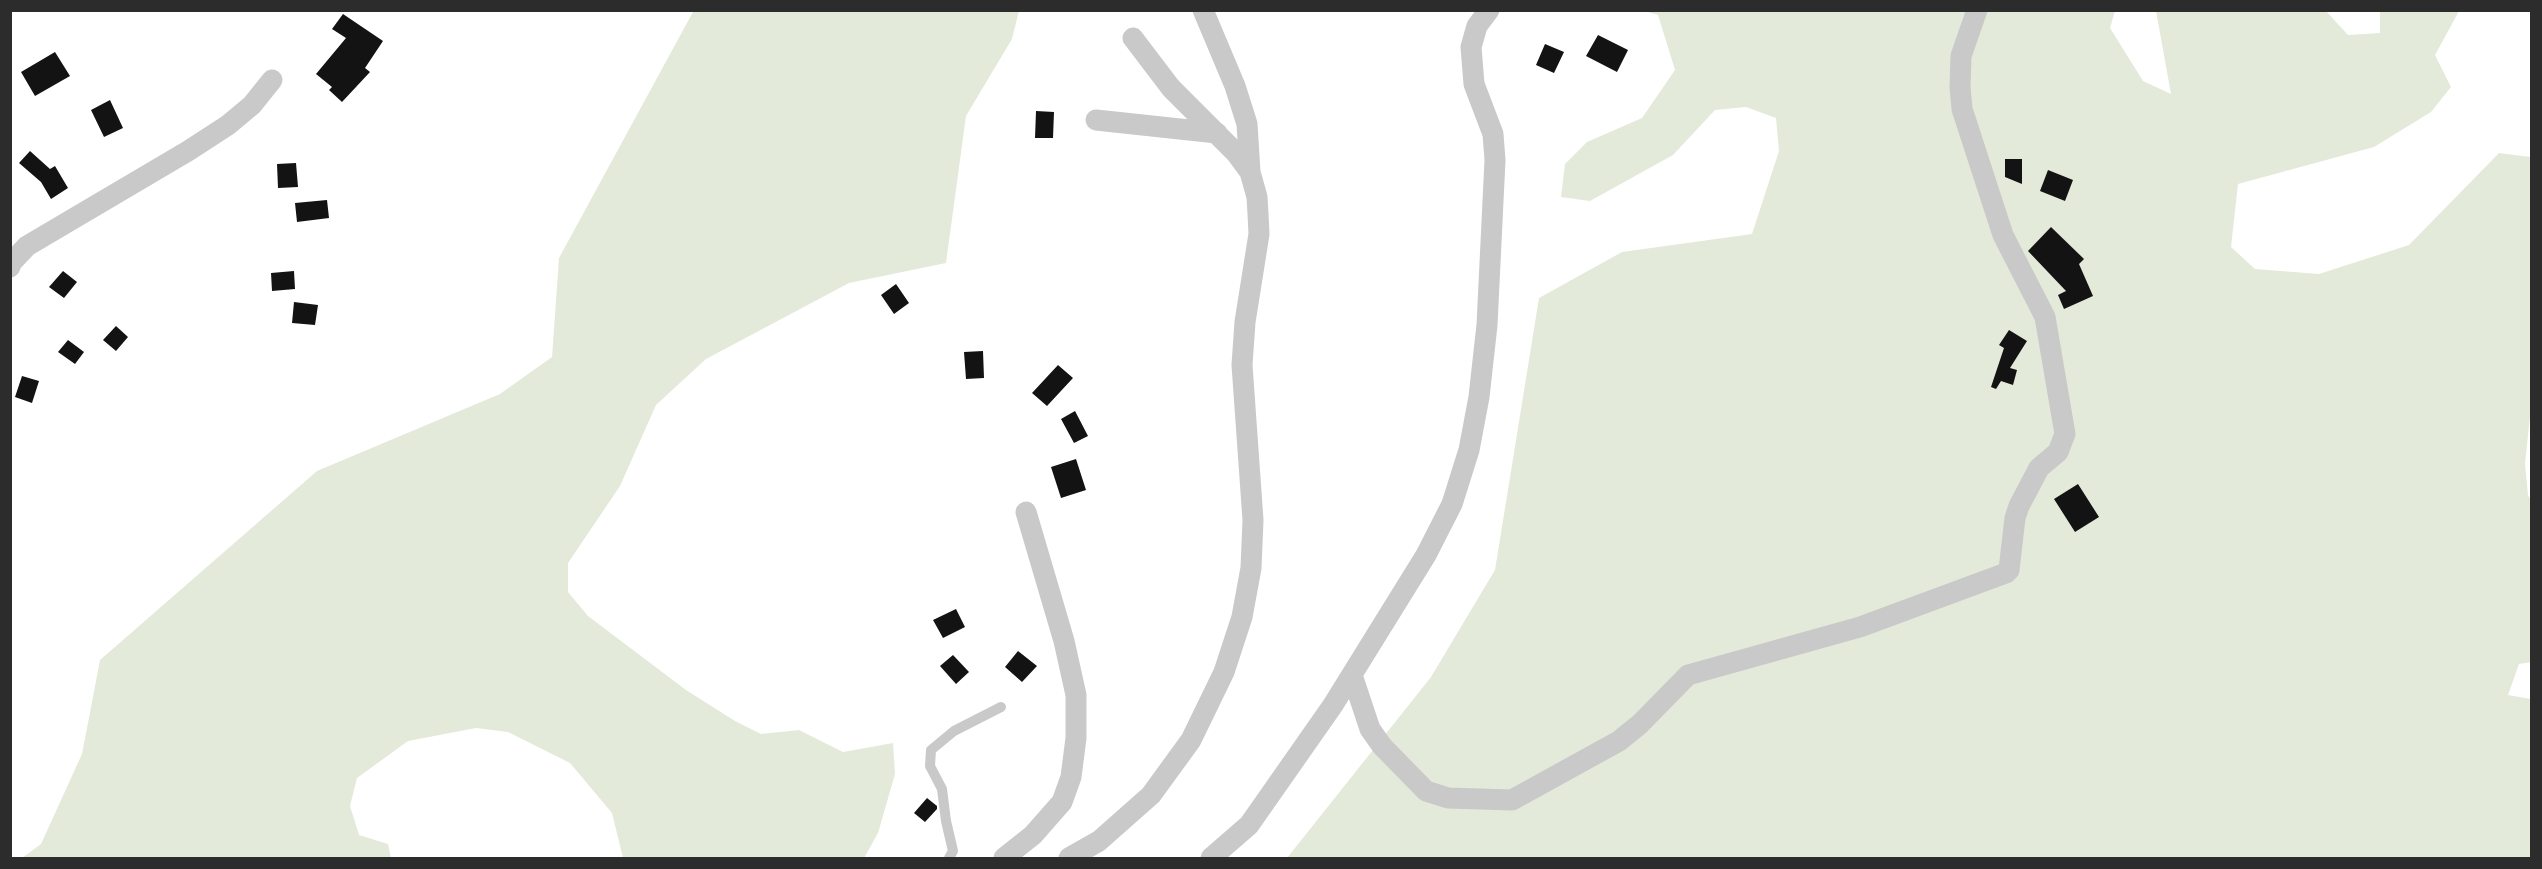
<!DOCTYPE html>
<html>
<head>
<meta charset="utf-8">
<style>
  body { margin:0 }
  #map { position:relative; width:2542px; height:869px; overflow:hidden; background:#fff; font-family:Poppins,sans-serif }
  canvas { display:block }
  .frame { position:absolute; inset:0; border:12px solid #2c2c2c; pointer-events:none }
</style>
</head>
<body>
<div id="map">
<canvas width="2542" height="869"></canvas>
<div class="frame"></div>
</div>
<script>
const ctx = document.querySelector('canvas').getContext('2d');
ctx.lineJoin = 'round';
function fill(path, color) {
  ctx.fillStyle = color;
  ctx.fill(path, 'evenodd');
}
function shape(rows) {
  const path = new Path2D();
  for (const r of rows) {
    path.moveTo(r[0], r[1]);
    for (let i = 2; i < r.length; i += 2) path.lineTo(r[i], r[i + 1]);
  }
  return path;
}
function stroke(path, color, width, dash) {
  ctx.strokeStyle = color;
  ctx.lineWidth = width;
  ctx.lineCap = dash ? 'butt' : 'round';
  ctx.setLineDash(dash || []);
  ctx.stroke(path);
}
const green = shape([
  [694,10,1019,11,1012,39,966,116,946,263,849,283,706,359,656,405,620,486,568,563,568,592,588,616,686,690,735,721,761,734,799,730,843,752,893,743,895,774,878,833,864,858,623,858,612,813,570,763,508,732,476,728,408,741,357,778,350,806,359,835,388,844,391,858,22,858,41,844,82,754,100,660,317,471,500,394,552,357,559,258],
  [1644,11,2115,11,2110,28,2143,81,2171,94,2156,11,2326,11,2348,35,2380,33,2380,11,2459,11,2435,55,2451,87,2431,112,2374,147,2238,184,2231,247,2255,269,2319,274,2409,245,2499,153,2531,157,2532,397,2525,464,2528,495,2532,503,2532,662,2519,664,2508,695,2531,699,2531,858,1287,858,1431,677,1495,570,1539,298,1622,252,1752,234,1779,151,1776,118,1746,107,1715,110,1673,155,1590,201,1561,197,1565,164,1587,142,1642,118,1675,70,1658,15]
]);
const building = shape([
  [343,14,383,41,365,68,370,72,342,102,329,90,332,87,316,74,346,38,332,29],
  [1598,35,1628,50,1617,72,1586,56],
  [1545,44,1564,52,1554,73,1536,65],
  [55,52,70,76,35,96,21,72],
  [110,100,123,128,104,137,91,110],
  [1036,111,1054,112,1053,138,1035,138],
  [30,151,50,169,55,166,68,188,51,199,41,182,19,163],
  [2005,159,2022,159,2022,184,2005,177],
  [296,163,298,187,278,188,277,164],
  [2048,170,2073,180,2065,201,2040,191],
  [327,200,329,218,297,222,295,203],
  [2051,227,2084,259,2079,264,2093,296,2064,309,2058,295,2066,291,2028,251],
  [63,271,77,282,64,298,49,287],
  [294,271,295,289,272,291,271,273],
  [896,284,909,303,894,314,881,295],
  [294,302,318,305,315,325,292,323],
  [116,326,128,337,116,351,103,340],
  [2009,330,2027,341,2010,368,2017,370,2013,385,2001,381,1996,389,1991,387,2004,348,1999,345],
  [68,340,84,352,75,364,58,352],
  [983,351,984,378,966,379,964,352],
  [1058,365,1073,378,1047,406,1032,393],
  [22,376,39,381,32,403,15,397],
  [1075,411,1088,436,1074,443,1061,419],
  [1076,459,1086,490,1061,498,1051,467],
  [2078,484,2099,517,2075,532,2054,499],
  [956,609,965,627,943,638,933,620],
  [1018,651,1037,666,1022,682,1005,667],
  [953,655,969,672,956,684,940,666],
  [927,798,937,806,937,809,925,822,914,813]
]);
const lane = shape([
  [949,858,953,851,946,821,942,789,930,766,931,750,954,731,1001,707]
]);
const street = shape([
  [1133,38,1171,88,1236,153,1250,172],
  [1096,120,1217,133],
  [10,267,11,263,27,246,188,151,228,125,252,105,272,80],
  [1352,675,1370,729,1382,746,1426,791,1448,798,1512,800,1619,741,1640,724,1688,675,1860,627,2006,573,2009,570,2015,518,2019,506,2039,468,2058,452,2065,434,2045,317,2003,235,1962,109,1960,87,1961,56,1977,10],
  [1004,858,1033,835,1062,802,1071,777,1076,738,1076,695,1064,641,1026,512],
  [1069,858,1099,841,1151,795,1191,740,1224,672,1242,617,1251,568,1253,520,1242,365,1245,322,1259,234,1258,214,1257,197,1250,172,1247,124,1235,86,1203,10],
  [1211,858,1249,825,1333,705,1426,555,1452,504,1469,450,1479,397,1487,325,1495,160,1493,134,1474,84,1471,47,1477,26,1489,10]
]);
fill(green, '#e3eada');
fill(building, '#131313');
stroke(lane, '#c9c9c9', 10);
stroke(street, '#c9c9c9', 21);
</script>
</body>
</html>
